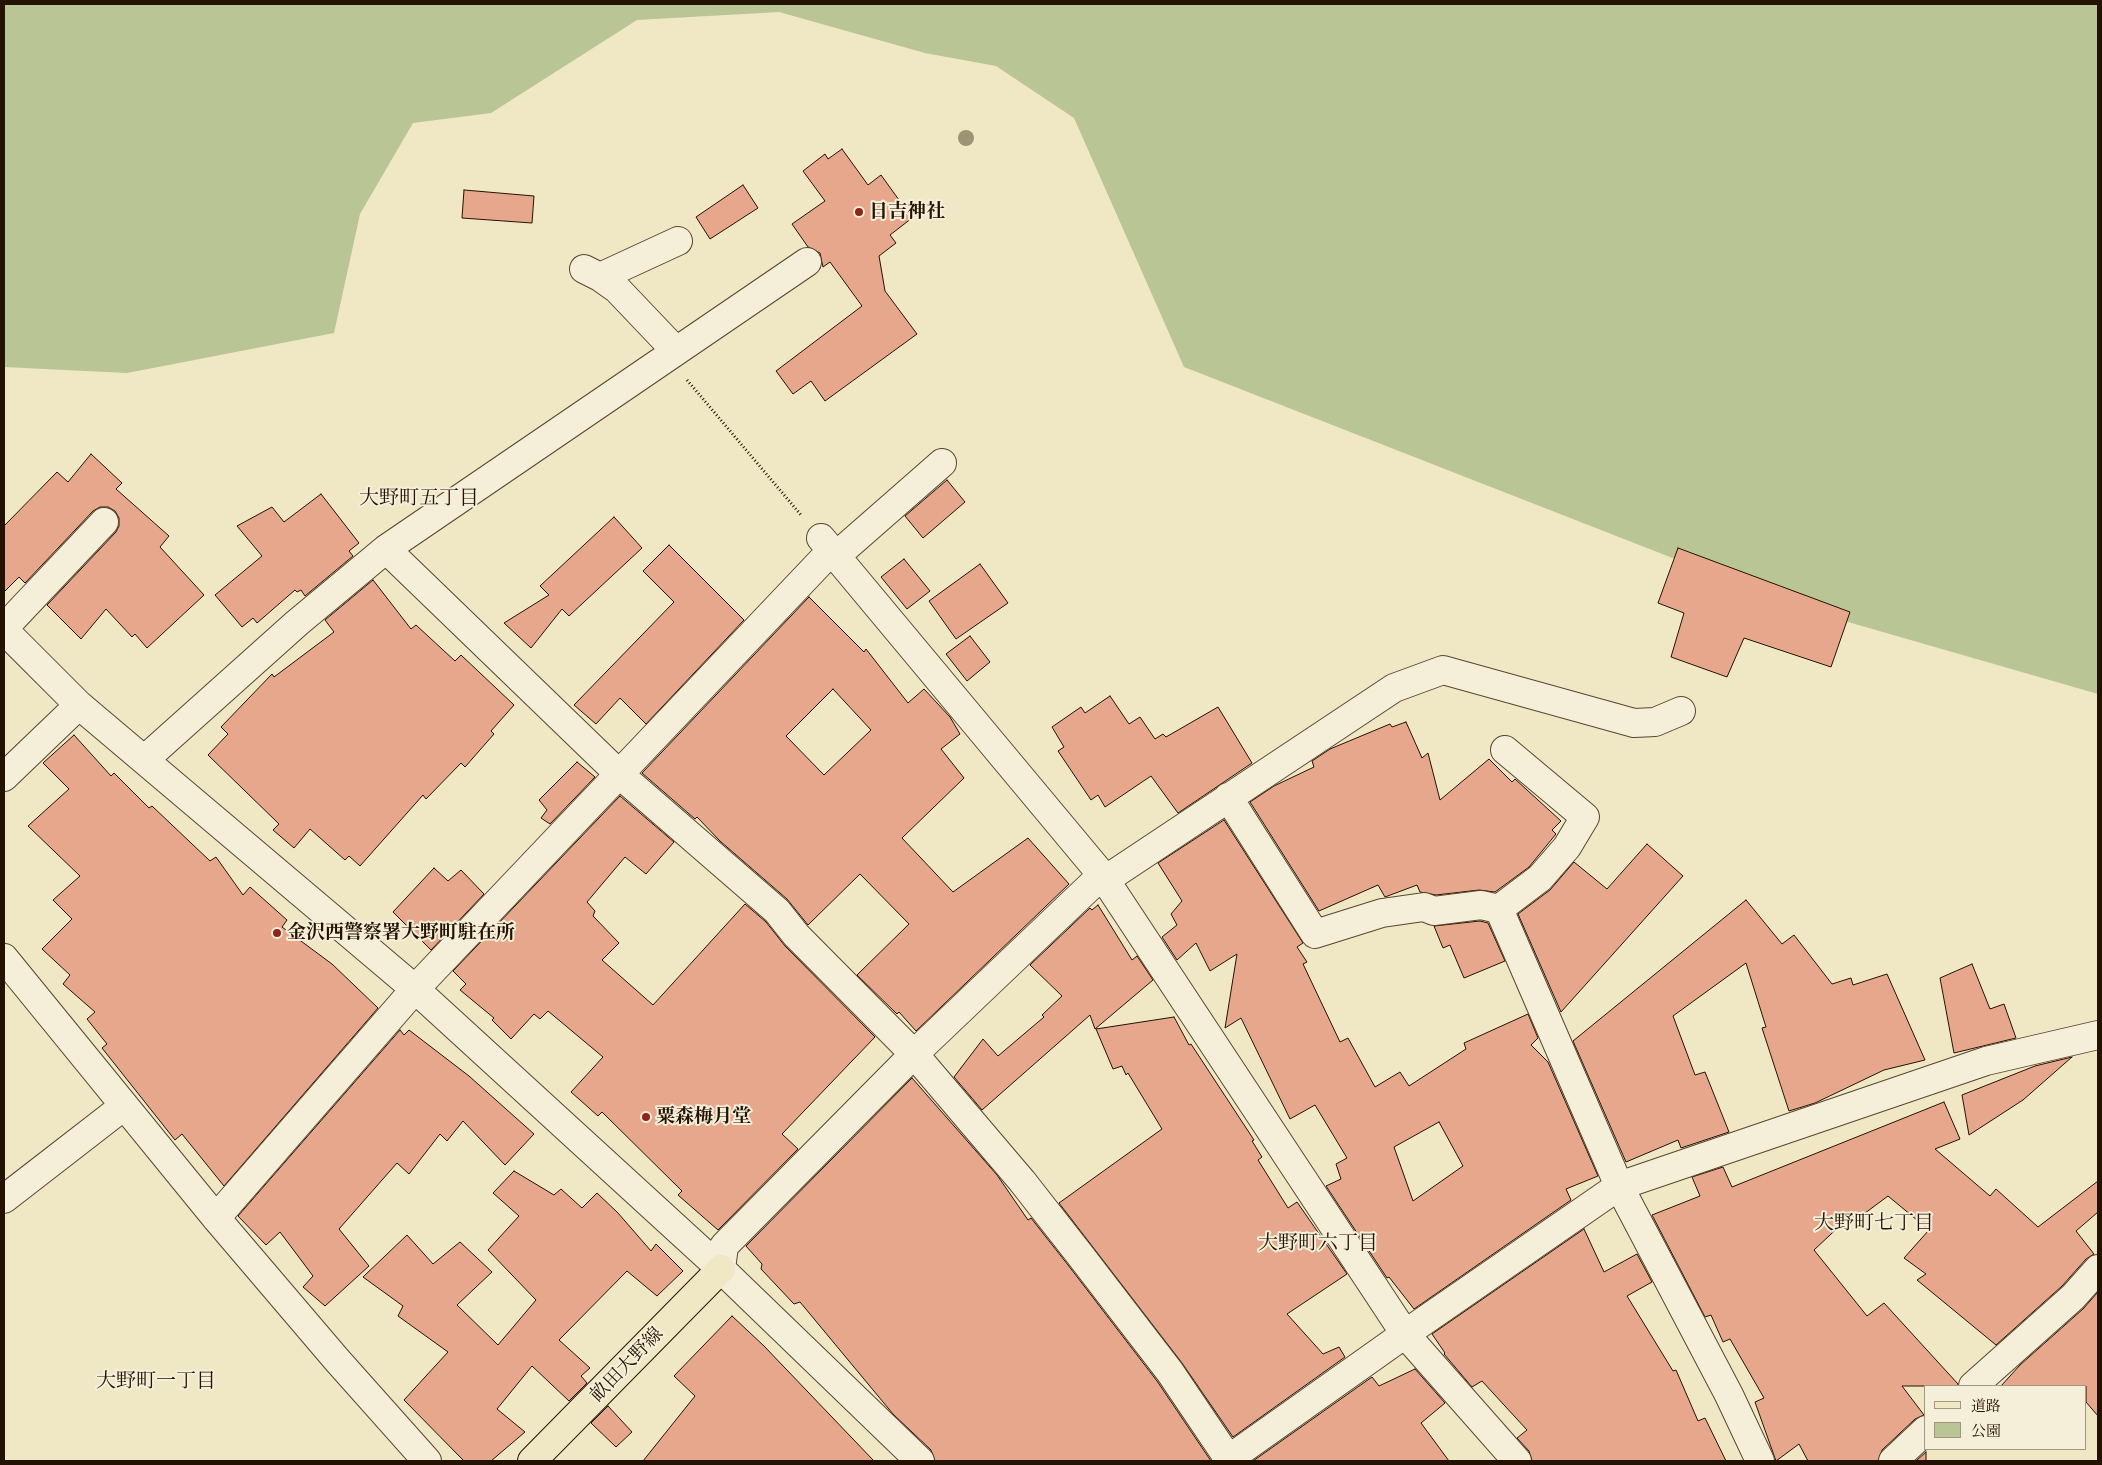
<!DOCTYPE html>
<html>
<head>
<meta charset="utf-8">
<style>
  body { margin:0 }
  #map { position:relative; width:2102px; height:1465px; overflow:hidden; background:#f0e7c5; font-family:"EB Garamond","Noto Serif JP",serif }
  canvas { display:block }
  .frame { position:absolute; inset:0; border:5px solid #241200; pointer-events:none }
  .legend { position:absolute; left:1924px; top:1385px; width:162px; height:65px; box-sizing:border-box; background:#f5efd9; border:1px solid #a19782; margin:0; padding:6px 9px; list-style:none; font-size:15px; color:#241200 }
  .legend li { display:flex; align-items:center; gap:10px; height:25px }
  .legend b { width:25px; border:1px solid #a19782 }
</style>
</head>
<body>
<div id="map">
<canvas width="2102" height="1465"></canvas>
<div class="frame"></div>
<ul class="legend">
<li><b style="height:6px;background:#f0e7c5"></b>道路</li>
<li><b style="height:14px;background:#b9c595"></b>公園</li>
</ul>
</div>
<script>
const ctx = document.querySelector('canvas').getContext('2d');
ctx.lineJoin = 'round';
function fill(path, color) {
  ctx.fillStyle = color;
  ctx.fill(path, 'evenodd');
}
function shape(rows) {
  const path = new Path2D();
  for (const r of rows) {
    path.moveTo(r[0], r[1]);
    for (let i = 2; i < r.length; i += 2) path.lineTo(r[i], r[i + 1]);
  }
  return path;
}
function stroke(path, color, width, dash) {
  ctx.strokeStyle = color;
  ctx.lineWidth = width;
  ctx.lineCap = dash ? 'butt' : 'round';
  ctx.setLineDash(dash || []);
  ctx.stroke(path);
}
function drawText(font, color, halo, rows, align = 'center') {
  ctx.font = font + ' "EB Garamond","Noto Serif JP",serif';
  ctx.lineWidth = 4;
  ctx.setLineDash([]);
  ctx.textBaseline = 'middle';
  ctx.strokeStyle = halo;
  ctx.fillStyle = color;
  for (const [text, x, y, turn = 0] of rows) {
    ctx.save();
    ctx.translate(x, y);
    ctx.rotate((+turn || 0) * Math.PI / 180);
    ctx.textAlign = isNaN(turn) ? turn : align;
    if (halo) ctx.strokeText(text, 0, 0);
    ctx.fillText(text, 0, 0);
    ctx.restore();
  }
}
const green = shape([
  [4,4,2098,4,2098,694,1803,609,1184,367,1074,118,996,66,925,53,779,12,637,20,491,113,413,123,360,214,334,333,127,373,4,367]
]);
const building = shape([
  [842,149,868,185,881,175,912,218,890,235,896,243,879,256,885,291,917,334,825,401,811,381,793,394,776,371,862,306,830,262,823,267,820,253,808,247,792,224,825,201,803,171,825,154,828,159,842,149],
  [743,185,758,208,710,239,696,217,743,185],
  [464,190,534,196,532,223,462,218,464,190],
  [91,454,122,483,116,489,169,536,160,547,204,595,147,648,135,634,132,637,106,609,81,639,47,605,116,532,119,526,119,518,115,511,108,507,100,507,93,511,25,583,19,577,4,592,4,526,57,472,68,482,91,454],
  [947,480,965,502,923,538,905,516,947,480],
  [321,494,359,543,349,551,353,556,305,596,301,590,297,592,295,590,257,623,253,618,242,627,215,595,262,556,237,526,272,507,284,522,321,494],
  [614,517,642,548,569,616,562,609,531,648,504,623,549,595,540,586,614,517],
  [669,545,744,620,646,724,620,698,596,724,574,705,674,602,643,571,669,545],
  [1678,548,1850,612,1831,667,1744,638,1727,677,1671,657,1684,613,1658,603,1678,548],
  [904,559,930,591,907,609,881,577,904,559],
  [980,564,1008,603,956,639,929,601,980,564],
  [373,580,411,629,416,625,455,661,461,655,514,705,491,731,494,734,465,767,461,763,426,799,423,795,360,866,349,856,345,860,310,829,294,848,273,830,279,824,208,755,228,734,221,727,272,674,274,677,334,632,325,620,373,580],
  [809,597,864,652,866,649,908,703,924,689,950,717,960,734,941,749,964,778,902,838,953,892,1028,838,1069,884,916,1031,899,1012,897,1014,857,975,909,924,860,874,808,925,787,899,720,841,697,817,695,819,642,773,809,597],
  [833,689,871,730,824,775,786,736,833,689],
  [970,636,990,662,967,681,946,654,970,636],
  [1110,696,1129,724,1140,717,1155,739,1163,734,1166,737,1218,707,1252,763,1178,813,1151,776,1105,807,1098,795,1091,800,1058,751,1064,747,1052,727,1081,707,1085,713,1110,696],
  [1406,722,1422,758,1428,753,1440,800,1489,759,1512,782,1515,779,1561,821,1552,830,1556,834,1529,867,1495,892,1479,890,1436,895,1420,892,1417,885,1385,897,1378,885,1319,911,1250,802,1274,786,1314,767,1312,761,1330,749,1390,724,1392,727,1406,722],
  [74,735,111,776,114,773,149,808,152,806,210,861,216,857,243,895,250,887,287,920,282,927,332,964,378,1008,224,1186,182,1134,175,1140,102,1048,107,1044,87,1019,95,1012,63,984,70,975,42,949,72,919,53,900,80,876,28,826,69,789,43,763,74,735],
  [577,762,595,777,550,824,541,818,547,810,539,800,577,762],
  [620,796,674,842,646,874,625,857,587,902,595,911,593,916,619,943,602,960,653,1005,745,904,766,922,785,946,875,1037,782,1134,798,1149,718,1230,678,1195,682,1191,602,1112,598,1116,571,1092,603,1057,548,1011,540,1019,534,1014,511,1039,492,1020,494,1018,460,990,466,984,453,971,620,796],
  [1224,820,1303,943,1297,947,1307,962,1303,964,1340,1042,1348,1038,1375,1087,1400,1072,1409,1086,1466,1049,1464,1043,1528,1014,1538,1038,1531,1045,1548,1062,1598,1176,1566,1189,1571,1200,1414,1309,1389,1277,1387,1278,1326,1186,1341,1179,1336,1164,1347,1158,1315,1105,1290,1119,1241,1018,1225,1028,1237,954,1210,971,1196,943,1177,960,1162,937,1177,925,1171,914,1182,901,1158,863,1224,820],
  [1439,1122,1463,1166,1413,1201,1394,1147,1439,1122],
  [1647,844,1683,876,1561,1012,1518,914,1550,890,1574,862,1607,889,1647,844],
  [434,868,448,881,461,870,484,894,431,950,393,912,434,868],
  [1746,900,1782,944,1794,935,1832,984,1851,978,1853,985,1887,974,1925,1060,1884,1070,1815,1103,1789,1111,1762,1028,1766,1027,1746,963,1673,1016,1695,1075,1705,1072,1729,1132,1681,1148,1678,1140,1626,1162,1573,1041,1746,900],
  [1098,905,1132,960,1137,956,1153,980,1095,1029,1090,1015,982,1110,954,1077,983,1039,998,1056,1044,1017,1042,1015,1062,996,1030,965,1090,908,1092,910,1098,905],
  [1480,921,1488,923,1505,961,1464,978,1450,945,1443,948,1434,926,1480,921],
  [1972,964,1990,1009,2004,1004,2016,1038,1954,1053,1940,978,1972,964],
  [1174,1017,1189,1045,1191,1044,1254,1140,1252,1141,1262,1157,1258,1160,1288,1208,1297,1202,1347,1274,1287,1314,1323,1354,1339,1347,1345,1357,1233,1437,1182,1363,1059,1203,1162,1129,1128,1073,1126,1075,1122,1066,1113,1069,1096,1029,1174,1017],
  [400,1030,404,1035,409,1030,469,1076,534,1134,505,1165,463,1121,447,1141,440,1134,409,1174,397,1163,339,1229,369,1266,325,1306,303,1287,313,1276,280,1232,266,1245,238,1216,400,1030],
  [2072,1057,2023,1100,1969,1135,1962,1095,2035,1066,2072,1057],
  [912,1078,997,1175,1028,1220,1031,1218,1068,1265,1157,1381,1211,1461,935,1461,931,1450,893,1414,800,1302,794,1304,761,1269,762,1264,746,1246,912,1078],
  [1944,1102,1960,1139,1935,1149,1990,1196,1996,1189,2038,1227,2098,1181,2098,1212,2076,1231,2094,1254,2086,1259,2062,1286,1996,1345,1917,1280,1926,1274,1904,1258,1929,1230,1888,1196,1849,1225,1845,1221,1814,1250,1867,1316,1884,1303,1958,1384,1958,1386,1902,1386,1924,1415,1915,1419,1882,1450,1878,1461,1808,1461,1799,1444,1776,1461,1755,1402,1764,1398,1730,1339,1723,1342,1711,1315,1705,1317,1652,1215,1700,1196,1692,1177,1723,1167,1732,1187,1944,1102],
  [514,1171,554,1195,561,1189,582,1208,597,1193,618,1213,651,1251,656,1244,683,1271,657,1296,627,1271,559,1340,590,1368,581,1376,587,1383,569,1401,532,1366,497,1409,525,1432,491,1461,464,1461,404,1400,448,1352,398,1316,403,1306,363,1277,407,1235,433,1264,460,1242,492,1272,457,1305,498,1345,536,1300,488,1250,519,1216,493,1193,514,1171],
  [1584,1229,1604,1272,1637,1254,1652,1282,1627,1296,1673,1371,1676,1370,1698,1421,1705,1418,1726,1461,1532,1461,1529,1451,1517,1438,1527,1430,1482,1381,1472,1387,1444,1354,1445,1353,1432,1334,1584,1229],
  [2098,1292,2098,1416,2086,1402,2086,1386,2001,1386,2020,1365,2083,1309,2098,1292],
  [732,1316,764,1346,874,1461,643,1461,695,1396,674,1376,732,1316],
  [1415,1369,1445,1403,1421,1423,1449,1461,1253,1461,1372,1377,1379,1386,1415,1369],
  [608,1406,632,1432,616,1447,591,1423,608,1406],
  [1926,1452,1926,1461,1916,1461,1926,1452]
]);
const path = shape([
  [687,380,801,515]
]);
const minor = shape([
  [584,269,600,277,617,289,676,351],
  [600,277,678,241],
  [821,538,1102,875,1405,1334,1517,1461],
  [386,549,619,774,777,911,796,935,914,1054,1022,1181,1080,1255,1170,1372,1230,1461],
  [837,555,942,463],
  [4,628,104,522],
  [4,630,79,705,415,989,721,1269,920,1461],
  [144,760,297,623,386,549,807,262],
  [4,777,79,705],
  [1228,797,1315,934,1382,913,1424,907,1434,911,1481,905,1499,909,1619,1186,1729,1395,1760,1461],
  [1105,880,1394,688,1443,670,1634,723,1655,722,1681,711],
  [1499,909,1540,878,1567,847,1585,817,1505,750],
  [4,958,216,1218,337,1360,427,1461],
  [4,1199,124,1106],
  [216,1218,415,989,832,550],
  [721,1269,724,1246,914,1054,1102,875],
  [1973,1386,2073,1297,2098,1269],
  [1226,1461,1405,1334,1619,1186,1986,1061,2098,1035],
  [1893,1461,1926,1430]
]);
const major = shape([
  [532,1461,721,1269]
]);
const trees = [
  [966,138]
];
const markers = [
  [859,212,5,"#8f2418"],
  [277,933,5,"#8f2418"],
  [646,1117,5,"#8f2418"]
];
const poiNames = [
  ["日吉神社",869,212],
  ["金沢西警察署大野町駐在所",287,933],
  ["粟森梅月堂",656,1117]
];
const streetNames = [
  ["畝田大野線",627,1365,-46]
];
const neighbourhoodNames = [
  ["大野町五丁目",419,499],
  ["大野町七丁目",1874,1224],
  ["大野町六丁目",1318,1244],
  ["大野町一丁目",156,1382]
];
fill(green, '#b9c595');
fill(building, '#e7a78d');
stroke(building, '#241200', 1);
stroke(minor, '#574731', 30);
stroke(major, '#241200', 30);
stroke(path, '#241200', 3, [1, 2.5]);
stroke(minor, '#f5efd9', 28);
stroke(major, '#f0e7c5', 28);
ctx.fillStyle = '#9c9475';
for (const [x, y] of trees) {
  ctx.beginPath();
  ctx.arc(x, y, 8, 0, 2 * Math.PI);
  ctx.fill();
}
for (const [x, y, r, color] of markers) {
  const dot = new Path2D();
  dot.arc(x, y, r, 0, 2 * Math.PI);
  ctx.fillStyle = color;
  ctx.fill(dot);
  stroke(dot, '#f5efd9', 2);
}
drawText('bold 19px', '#241200', '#f5efd9', poiNames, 'left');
drawText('19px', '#241200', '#f5efd9', streetNames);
drawText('20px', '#241200', '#f5efd9', neighbourhoodNames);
</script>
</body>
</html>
